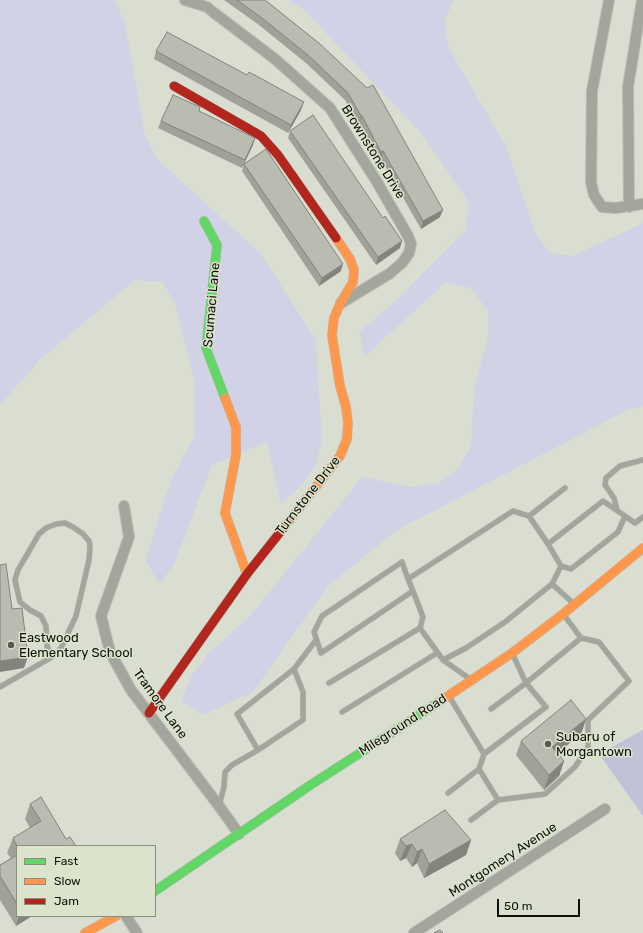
<!DOCTYPE html>
<html>
<head>
<meta charset="utf-8">
<style>
  body { margin:0 }
  #map { position:relative; width:643px; height:933px; overflow:hidden; background:#daded1; font-family:Rubik,sans-serif }
  canvas { display:block }
  .legend { position:absolute; left:16px; top:845px; width:140px; height:72px; box-sizing:border-box; background:#dce3cc; border:1px solid #8a8f7e; margin:0; padding:5px 7px; list-style:none; font-size:12px; color:#0f1109 }
  .legend li { display:flex; align-items:center; gap:8px; height:20px }
  .legend b { width:20px; border:1px solid #8a8f7e }
  .scale { position:absolute; left:497px; top:899px; width:83px; height:18px; box-sizing:border-box; border:2px solid #0f1109; border-top:0; padding-left:5px; font-size:12px; line-height:14px; white-space:nowrap; color:#0f1109; -webkit-text-stroke:3px #dce3cc; paint-order:stroke }
</style>
</head>
<body>
<div id="map">
<canvas width="643" height="933"></canvas>
<ul class="legend">
<li><b style="height:5px;background:#63d668"></b>Fast</li>
<li><b style="height:5px;background:#ff974d"></b>Slow</li>
<li><b style="height:5px;background:#b3261e"></b>Jam</li>
</ul>
<div class="scale">50 m</div>
</div>
<script>
const ctx = document.querySelector('canvas').getContext('2d');
ctx.lineJoin = 'round';
function fill(path, color) {
  ctx.fillStyle = color;
  ctx.fill(path, 'evenodd');
}
function shape(rows) {
  const path = new Path2D();
  for (const r of rows) {
    path.moveTo(r[0], r[1]);
    for (let i = 2; i < r.length; i += 2) path.lineTo(r[i], r[i + 1]);
  }
  return path;
}
function stroke(path, color, width, dash) {
  ctx.strokeStyle = color;
  ctx.lineWidth = width;
  ctx.lineCap = dash ? 'butt' : 'round';
  ctx.setLineDash(dash || []);
  ctx.stroke(path);
}
function drawText(font, color, halo, rows, align = 'center') {
  ctx.font = font + ' Rubik,sans-serif';
  ctx.lineWidth = 3;
  ctx.setLineDash([]);
  ctx.textBaseline = 'middle';
  ctx.strokeStyle = halo;
  ctx.fillStyle = color;
  for (const [text, x, y, turn = 0] of rows) {
    ctx.save();
    ctx.translate(x, y);
    ctx.rotate((+turn || 0) * Math.PI / 180);
    ctx.textAlign = isNaN(turn) ? turn : align;
    if (halo) ctx.strokeText(text, 0, 0);
    ctx.fillText(text, 0, 0);
    ctx.restore();
  }
}
const green = shape([
  [0,0,115,0,125,24,145,135,156,158,261,254,316,340,322,440,316,465,301,486,281,504,267,442,212,465,175,562,160,584,145,561,171,480,194,436,194,382,175,303,162,282,135,280,42,358,0,405],
  [288,0,454,0,445,19,448,47,506,146,535,231,549,253,573,256,643,223,643,406,628,410,397,530,328,586,253,692,203,715,181,701,192,675,208,654,249,617,362,477,411,487,439,483,459,468,471,445,474,388,488,338,488,311,471,288,445,283,365,356,359,332,399,298,465,230,469,203,422,134,304,10]
]);
const forest = shape([
  [643,730,643,816,599,754]
]);
const lane = shape([
  [617,510,614,498,605,485,606,478,620,466,643,460],
  [529,516,565,488],
  [625,516,635,523,643,517],
  [65,523,73,527,83,534,89,541,90,546,89,560,76,616,61,648,52,657,47,646,46,626,41,616,30,610,20,602,15,580,18,570,39,534,46,528,56,524,65,523],
  [548,544,603,501,625,516,618,532,571,569,561,566],
  [408,579,513,511,529,516,548,544,561,566,552,584,573,603],
  [413,591,321,653,314,632,322,616,402,562,408,579,413,591,423,617,420,628],
  [443,660,466,648,505,622,552,584],
  [294,669,237,714,258,750,303,720,303,692,294,669,316,640],
  [329,683,420,628,443,660,470,679],
  [0,687,52,657],
  [449,696,484,754,546,707,526,683,513,655],
  [491,709,526,683,581,638,564,615],
  [342,712,437,653],
  [448,793,479,769,484,754],
  [498,800,545,794,575,767,588,747,588,720,629,681,599,642,581,638],
  [219,806,224,787,225,772,232,765,258,750],
  [471,820,498,800,479,769]
]);
const street = shape([
  [185,0,207,7,213,12,275,59,330,108,377,182,408,236,411,244,409,253,402,263,389,274,341,303],
  [609,0,592,91,591,182,594,195,602,207,616,208,643,204],
  [629,207,628,87,642,0],
  [124,506,129,537,101,616,110,652,131,690,219,806,239,834],
  [126,916,137,933],
  [414,933,605,809]
]);
const fast = shape([
  [204,221,217,245,206,348,225,398],
  [155,891,312,784,436,704]
]);
const slow = shape([
  [225,398,236,427,236,455,225,513,247,574],
  [289,521,340,456,347,439,348,423,346,407,340,386,332,335,334,318,340,304,353,282,354,270,350,259,336,238],
  [436,704,512,653,563,614,643,548],
  [85,933,116,916]
]);
const jam = shape([
  [174,86,261,136,278,155,336,238],
  [149,713,247,574,289,521]
]);
const wall = shape([
  [224,0,265,0,320,44,440,217,421,229,381,159,379,160,359,123,358,124,345,100,306,63,259,25],
  [156,51,301,110,288,133,154,59],
  [199,111,253,145,242,168,158,128,161,121],
  [290,131,383,218,400,248,376,265,288,138],
  [244,164,341,271,319,286,242,171],
  [586,719,581,734,557,753,564,761,559,776,544,790,516,755,521,741],
  [30,804,66,839,76,846,17,846,17,916,32,916,16,926,0,900,0,865,11,858,7,853,13,838,30,828,25,819],
  [400,839,471,840,466,855,424,878,417,863,412,867,406,858,400,861,395,853]
]);
const shadedWall = shape([
  [304,102,301,110,288,133,291,125],
  [361,116,362,116,359,123,358,124],
  [255,138,253,145,242,168,245,160],
  [383,151,381,159,379,160,381,152],
  [443,210,440,217,421,229,423,221],
  [402,241,400,248,376,265,378,257],
  [343,264,341,271,319,286,322,278],
  [28,657,24,668,0,672,0,661],
  [586,719,581,734,547,761,552,747],
  [564,761,559,776,544,790,549,775],
  [471,840,466,855,424,878,429,864],
  [412,844,406,858,400,861,406,846],
  [422,849,417,863,412,867,417,852],
  [19,916,32,916,16,926]
]);
const building = shape([
  [237,0,265,0,320,44,367,88,373,85,443,210,423,221,383,151,381,152,362,116,361,116,348,93,309,56,262,18,237,0],
  [167,32,247,75,249,72,304,102,291,125,156,51,167,32],
  [173,95,200,107,199,111,255,138,245,160,161,121,173,95],
  [313,115,383,218,385,216,402,241,378,257,290,131,313,115],
  [266,149,343,264,322,278,244,164,266,149],
  [6,564,12,609,22,608,28,657,0,661,0,565,6,564],
  [571,700,586,719,552,747,564,761,549,775,521,741,571,700],
  [41,797,66,839,70,837,76,846,17,846,13,838,41,821,30,804,41,797],
  [445,810,471,840,429,864,422,849,417,852,412,844,406,846,400,839,445,810],
  [17,855,17,904,0,876,0,865,17,855],
  [440,930,443,933,434,933,440,930]
]);
const markers = [
  [11,645,4,"#56594f"],
  [548,744,4,"#56594f"]
];
const streetNames = [
  ["Brownstone Drive",373,152,58],
  ["Scumaci Lane",212,305,-85],
  ["Turnstone Drive",308,496,-52],
  ["Tramore Lane",160,704,54],
  ["Mileground Road",403,725,-33],
  ["Montgomery Avenue",503,860,-33]
];
const poiNames = [
  ["Eastwood",19,638],
  ["Elementary School",19,653],
  ["Subaru of",556,737],
  ["Morgantown",556,752]
];
fill(green, '#d2d2e6');
fill(forest, '#c1c1d8');
stroke(lane, '#b9bcb2', 6);
stroke(street, '#b9bcb2', 12);
stroke(fast, '#b9bcb2', 10);
stroke(slow, '#b9bcb2', 10);
stroke(jam, '#b9bcb2', 10);
stroke(lane, '#a3a69c', 5);
stroke(street, '#a3a69c', 10);
stroke(fast, '#63d668', 9);
stroke(slow, '#ff974d', 9);
stroke(jam, '#b3261e', 9);
fill(wall, '#a0a299');
fill(shadedWall, '#82847d');
fill(building, '#babcb2');
stroke(building, '#82847d', 1);
for (const [x, y, r, color] of markers) {
  const dot = new Path2D();
  dot.arc(x, y, r, 0, 2 * Math.PI);
  ctx.fillStyle = color;
  ctx.fill(dot);
  stroke(dot, '#dce3cc', 1.5);
}
drawText('13px', '#0f1109', '#dce3cc', streetNames);
drawText('13px', '#0f1109', '#dce3cc', poiNames, 'left');
</script>
</body>
</html>
